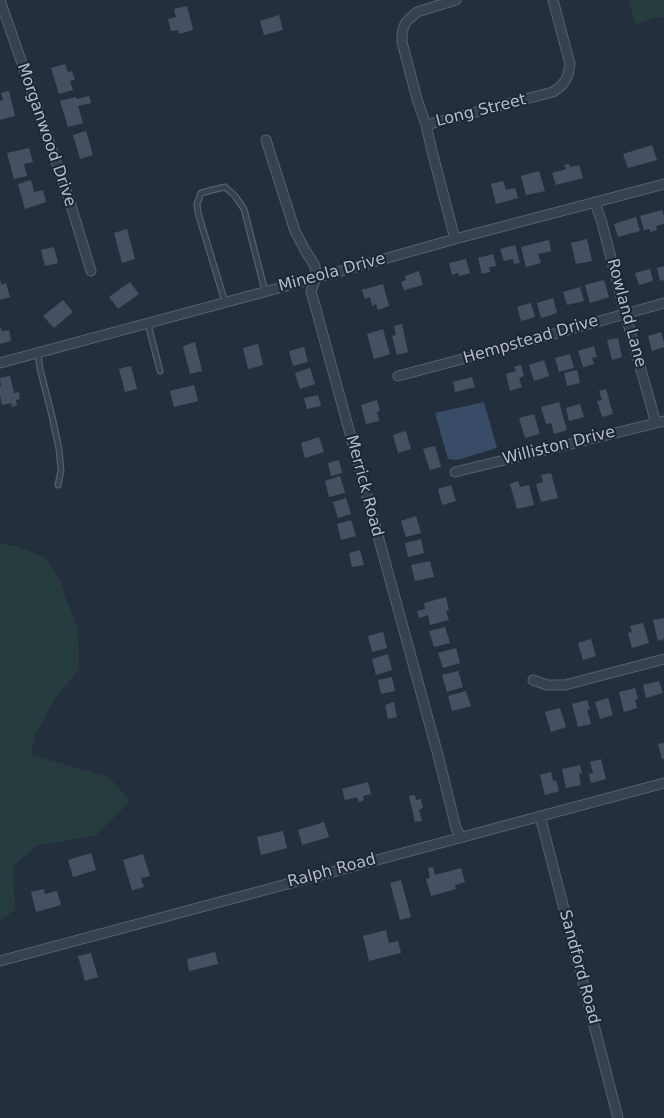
<!DOCTYPE html>
<html>
<head>
<meta charset="utf-8">
<style>
  body { margin:0 }
  canvas { display:block; background:#242f3e }
</style>
</head>
<body>
<canvas width="664" height="1118"></canvas>
<script>
const ctx = document.querySelector('canvas').getContext('2d');
ctx.lineJoin = 'round';
function fill(path, color) {
  ctx.fillStyle = color;
  ctx.fill(path, 'evenodd');
}
function shape(rows) {
  const path = new Path2D();
  for (const r of rows) {
    path.moveTo(r[0], r[1]);
    for (let i = 2; i < r.length; i += 2) path.lineTo(r[i], r[i + 1]);
  }
  return path;
}
function stroke(path, color, width, dash) {
  ctx.strokeStyle = color;
  ctx.lineWidth = width;
  ctx.lineCap = dash ? 'butt' : 'round';
  ctx.setLineDash(dash || []);
  ctx.stroke(path);
}
function drawText(font, color, halo, rows, align = 'center') {
  ctx.font = font + ' "DejaVu Sans",sans-serif';
  ctx.lineWidth = 4;
  ctx.setLineDash([]);
  ctx.textBaseline = 'middle';
  ctx.strokeStyle = halo;
  ctx.fillStyle = color;
  for (const [text, x, y, turn = 0] of rows) {
    ctx.save();
    ctx.translate(x, y);
    ctx.rotate((+turn || 0) * Math.PI / 180);
    ctx.textAlign = isNaN(turn) ? turn : align;
    if (halo) ctx.strokeText(text, 0, 0);
    ctx.fillText(text, 0, 0);
    ctx.restore();
  }
}
const green = shape([
  [629,0,664,0,664,17,658,17,635,24],
  [0,544,16,546,44,557,59,578,78,631,79,669,54,700,35,735,31,755,109,777,130,801,96,835,36,846,13,867,15,910,0,920]
]);
const water = shape([
  [484,402,497,448,457,460,448,459,435,413]
]);
const building = shape([
  [187,6,193,30,179,34,178,30,171,31,168,19,176,17,174,9],
  [279,15,283,30,264,35,260,21],
  [65,64,68,72,72,71,75,80,70,81,73,90,59,94,51,68],
  [9,91,15,116,0,120,0,101,3,100,1,93],
  [89,96,91,103,78,106,83,123,68,127,60,101,76,97,77,99],
  [86,131,93,155,80,159,73,135],
  [652,145,657,160,628,168,623,154],
  [29,148,33,162,24,164,27,176,14,179,7,153],
  [569,164,570,167,579,165,583,178,556,185,552,173,566,169,564,165],
  [539,171,545,191,526,195,521,176],
  [31,180,34,192,43,190,46,202,25,209,18,184],
  [503,181,506,190,515,188,518,198,496,204,491,184],
  [662,210,664,216,664,224,656,226,657,230,650,232,650,229,644,230,640,216],
  [636,217,640,231,618,237,614,224],
  [127,229,135,259,122,263,114,233],
  [587,239,592,261,576,264,571,243],
  [549,240,551,251,538,254,541,263,526,267,521,247],
  [515,245,520,263,514,264,513,259,504,261,500,249],
  [54,247,58,263,45,266,41,250],
  [493,254,496,266,489,267,490,272,482,274,478,258],
  [466,259,470,273,459,276,458,273,452,275,449,263],
  [664,266,664,280,660,281,657,268],
  [650,269,653,281,639,285,635,273],
  [419,271,423,285,404,290,401,282,406,280,405,276],
  [0,280,2,285,6,283,10,297,0,300],
  [604,280,609,297,590,303,585,285],
  [130,282,139,294,118,309,109,297],
  [383,284,389,306,378,310,376,304,372,306,370,297,365,299,362,290],
  [580,287,584,301,567,305,563,292],
  [553,298,557,313,541,318,537,303],
  [63,300,73,312,54,328,43,316],
  [531,303,535,317,521,321,517,307],
  [402,324,408,352,397,355,392,336,396,335,394,326],
  [0,326,2,331,9,330,11,341,0,344],
  [383,329,390,354,374,359,367,334],
  [661,332,664,342,664,347,652,351,648,336],
  [618,338,622,357,612,360,607,340],
  [195,342,202,371,190,374,183,346],
  [258,344,263,365,248,369,243,348],
  [594,346,597,357,592,358,594,364,583,367,578,351],
  [304,347,308,362,293,366,289,351],
  [570,354,574,368,559,372,555,358],
  [544,360,549,376,534,381,529,365],
  [521,365,524,376,519,378,522,387,510,391,506,374,516,371,514,367],
  [131,366,137,389,125,392,119,369],
  [310,368,315,384,300,389,295,373],
  [577,370,580,383,567,386,564,373],
  [10,376,14,393,19,392,20,399,16,400,17,405,12,407,11,403,2,405,0,395,0,386,1,386,0,378],
  [472,377,475,387,455,392,453,382],
  [194,385,198,401,174,407,170,391],
  [606,389,613,414,602,417,597,401,602,400,599,391],
  [318,395,321,406,307,409,304,398],
  [377,400,380,411,377,412,379,421,366,424,361,405],
  [559,402,567,430,554,434,551,423,546,424,541,407],
  [580,404,584,417,569,421,566,408],
  [534,414,540,434,525,438,519,418],
  [406,431,411,449,398,453,393,435],
  [319,437,324,452,305,458,301,443],
  [435,446,441,467,430,470,423,449],
  [339,460,342,473,331,476,328,463],
  [551,473,558,498,541,502,536,484,543,482,541,475],
  [340,476,345,493,329,497,325,481],
  [518,481,520,487,529,485,534,505,517,509,510,484],
  [451,485,456,501,442,505,438,489],
  [346,498,351,514,338,518,333,502],
  [416,516,421,533,406,537,401,521],
  [351,520,356,536,341,540,337,524],
  [421,539,424,553,408,557,405,543],
  [360,550,364,565,352,567,349,553],
  [430,561,434,577,415,581,411,565],
  [446,597,449,610,446,611,449,620,430,625,428,615,419,618,417,611,425,609,424,603],
  [664,618,664,639,658,641,653,620],
  [643,623,649,643,632,648,628,633,632,632,630,626],
  [445,627,450,643,434,647,429,631],
  [383,632,387,648,372,652,368,636],
  [591,639,596,656,583,660,578,643],
  [456,648,460,663,443,668,438,653],
  [388,654,392,670,376,675,372,659],
  [458,671,463,687,447,692,442,675],
  [392,677,395,691,381,694,378,680],
  [659,681,663,693,646,698,643,685],
  [635,688,638,699,635,700,637,708,624,712,619,692],
  [466,691,471,706,452,711,448,696],
  [608,698,613,715,600,719,595,702],
  [587,700,590,709,587,710,591,724,578,727,572,704],
  [394,702,397,717,388,719,385,705],
  [560,708,566,727,551,732,545,712],
  [664,743,664,759,662,759,658,744],
  [601,759,606,779,591,783,589,774,593,773,590,762],
  [580,765,582,773,579,774,581,785,566,788,562,769],
  [551,772,553,781,556,780,559,791,545,795,540,775],
  [368,782,371,794,363,796,364,800,359,802,357,797,345,800,342,789],
  [415,795,416,800,421,799,423,808,419,810,422,821,415,822,409,796],
  [324,822,329,837,302,845,298,830],
  [283,831,287,848,261,855,257,837],
  [91,853,96,870,73,877,68,860],
  [143,854,150,876,141,878,144,887,132,890,123,860],
  [433,867,435,875,461,868,465,882,455,885,456,889,431,896,426,879,430,878,428,868],
  [401,880,411,917,400,920,390,883],
  [44,889,45,894,57,891,61,905,36,912,31,892],
  [386,930,389,943,398,941,401,953,369,961,363,936],
  [215,952,218,964,189,971,187,959],
  [91,953,98,977,85,981,78,956]
]);
const lane = shape([
  [225,302,198,213,197,204,201,193,216,189,225,187,235,196,244,209,265,291],
  [148,324,160,371],
  [38,353,40,369,52,416,59,449,61,470,58,485]
]);
const street = shape([
  [0,0,69,199,91,271],
  [426,125,545,94,553,92,561,86,565,81,568,75,570,64,553,0],
  [266,140,295,231,305,250,315,266,316,278,311,291,438,755,456,828,461,837],
  [595,202,602,223,625,313,656,423],
  [455,239,432,151,426,125,417,99,402,42,402,35,403,29,406,22,417,12,456,0],
  [0,363,316,278,455,239,664,184],
  [398,376,489,352,664,303],
  [455,472,664,421],
  [533,680,547,685,565,685,664,659],
  [540,816,618,1118],
  [0,961,664,783]
]);
const streetNames = [
  ["Long Street",481,111,-14],
  ["Morganwood Drive",46,135,71],
  ["Mineola Drive",332,273,-15],
  ["Rowland Lane",626,313,75],
  ["Hempstead Drive",531,340,-16],
  ["Williston Drive",559,446,-14],
  ["Merrick Road",364,486,75],
  ["Ralph Road",332,871,-15],
  ["Sandford Road",579,967,75]
];
fill(green, '#263c3f');
fill(water, '#394c67');
fill(building, '#455162');
stroke(lane, '#565f6c', 7);
stroke(street, '#565f6c', 11);
stroke(lane, '#38414e', 4.5);
stroke(street, '#38414e', 9);
drawText('16px', '#b4bcc9', '#1d2633', streetNames);
</script>
</body>
</html>
